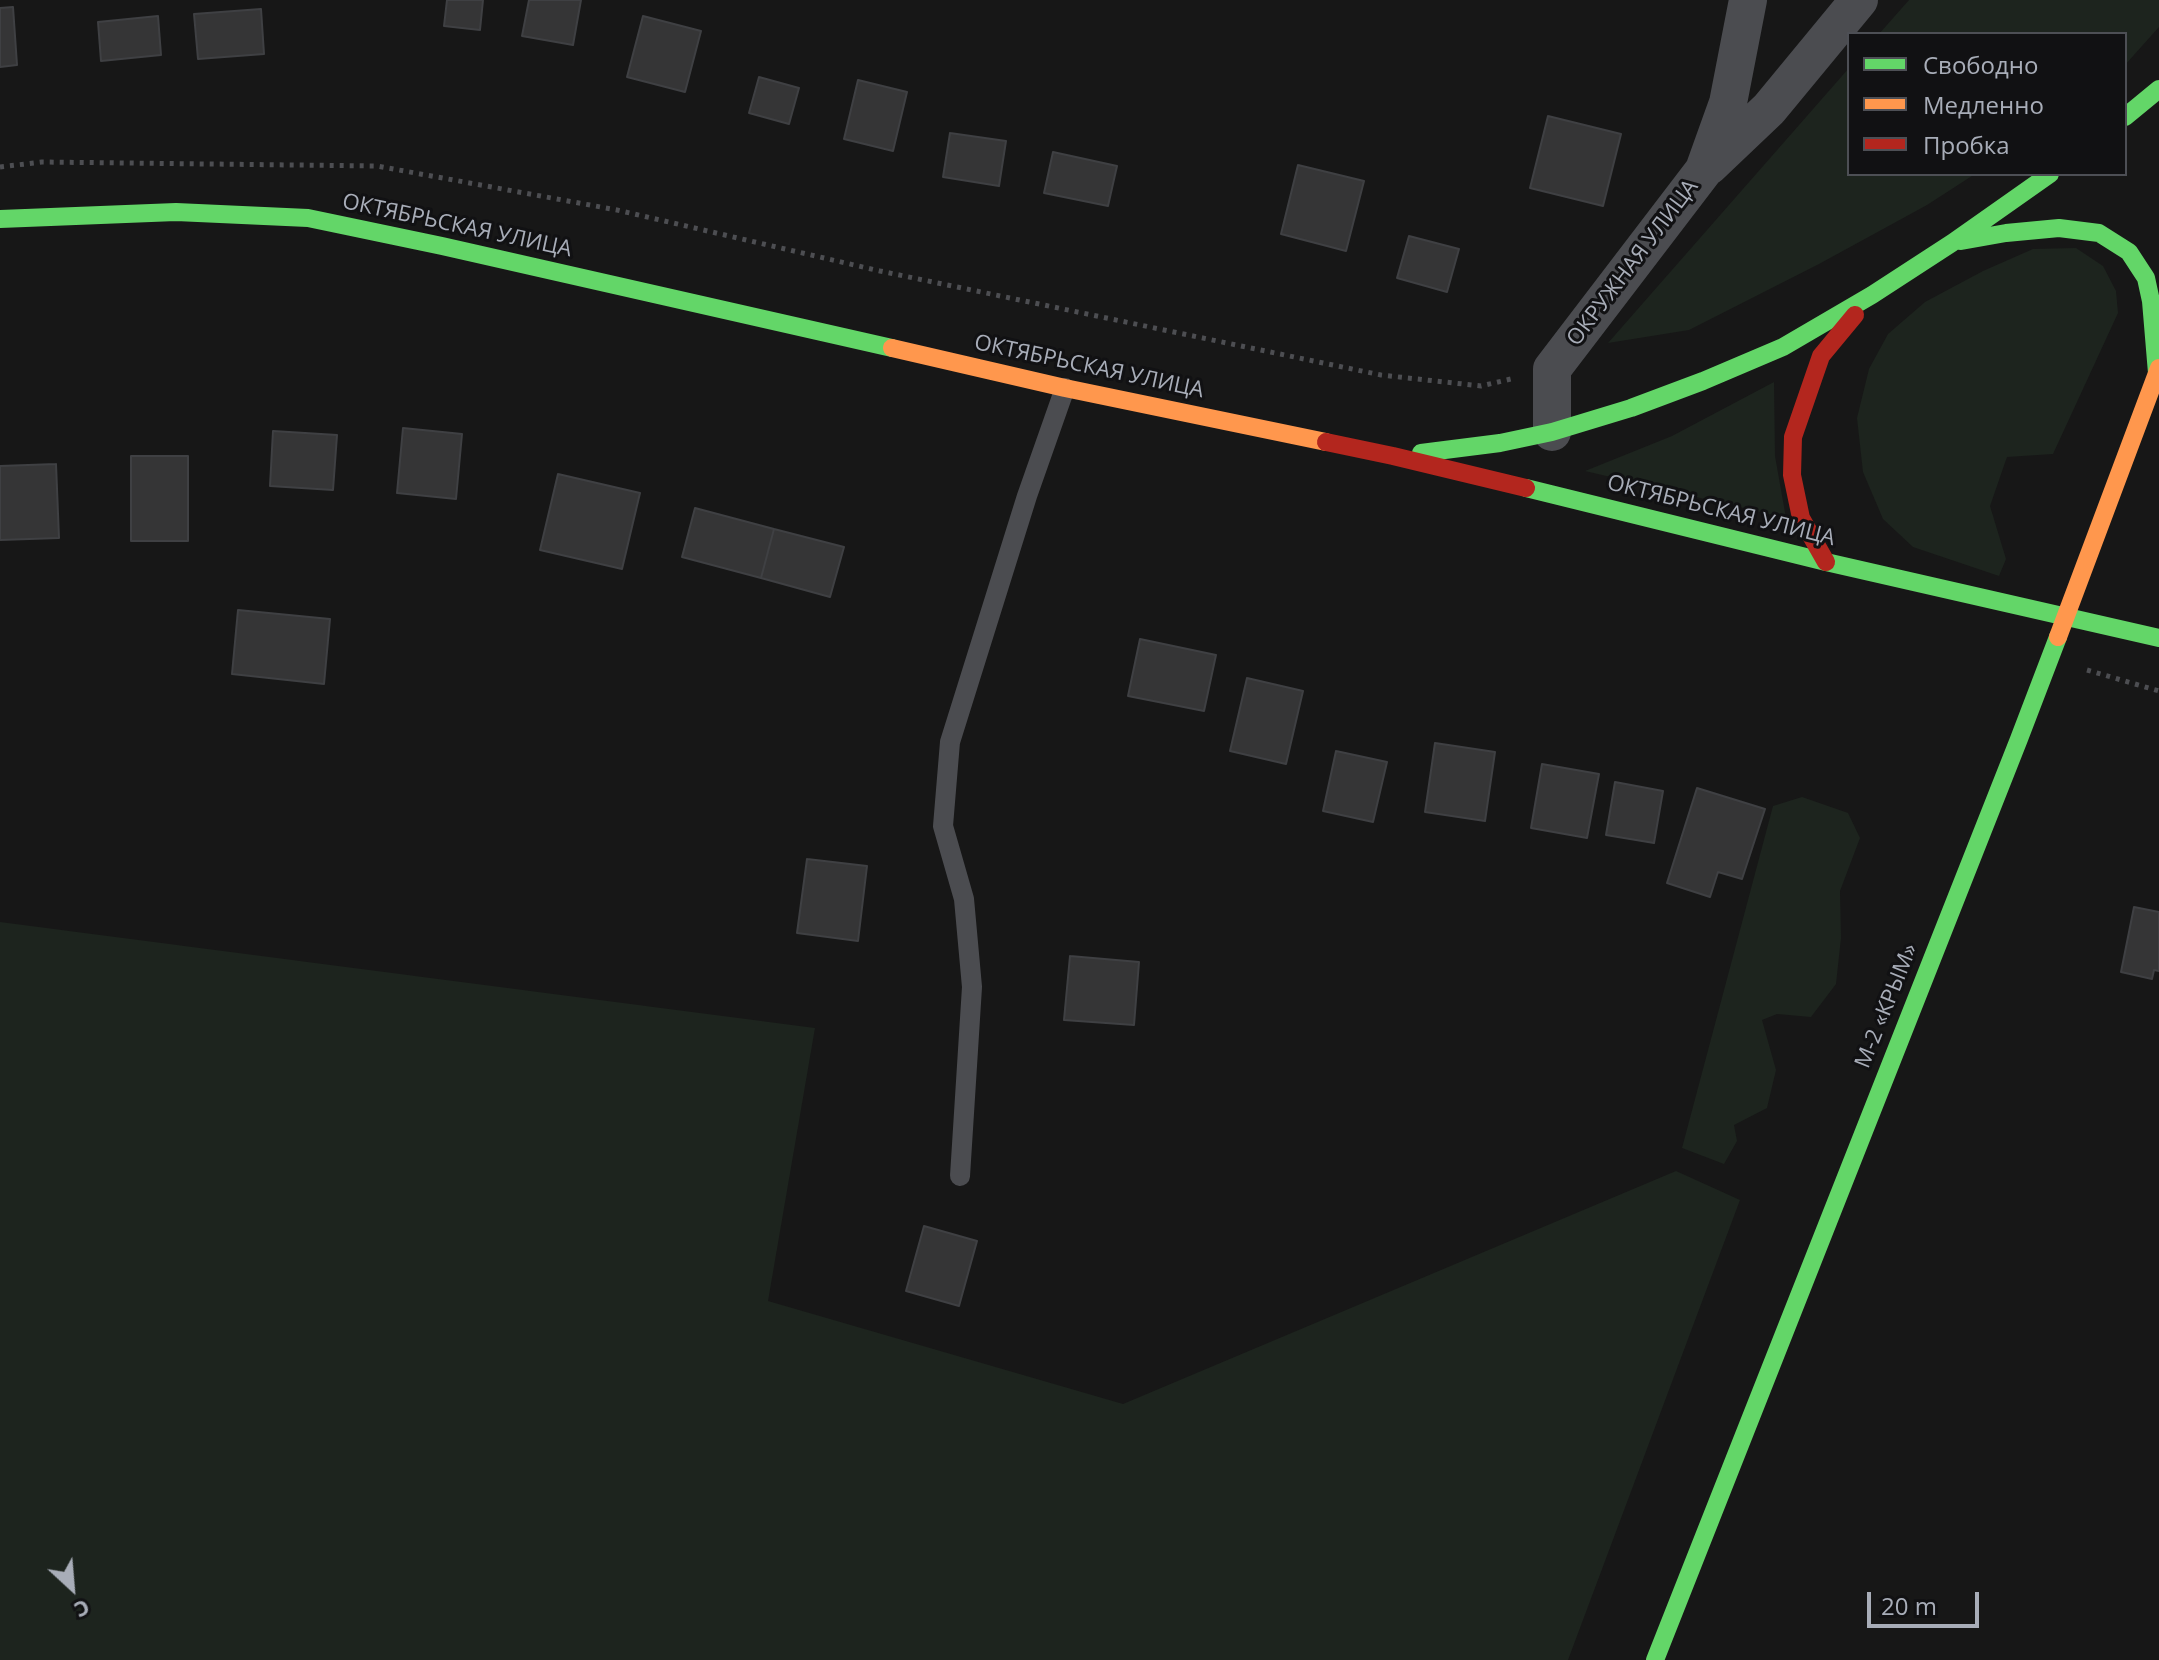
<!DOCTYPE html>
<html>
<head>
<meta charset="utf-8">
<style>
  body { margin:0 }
  #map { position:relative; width:2159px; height:1660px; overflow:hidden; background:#171717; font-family:"Open Sans",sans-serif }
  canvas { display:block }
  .legend { position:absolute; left:1847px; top:32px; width:280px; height:144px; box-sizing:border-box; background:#111113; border:2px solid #4d4f55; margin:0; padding:10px 14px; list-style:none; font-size:24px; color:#a8adb8 }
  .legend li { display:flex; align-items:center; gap:16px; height:40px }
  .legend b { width:40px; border:2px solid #4d4f55 }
  .north { position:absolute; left:32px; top:1548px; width:80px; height:80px; -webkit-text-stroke:6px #111113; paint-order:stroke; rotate:154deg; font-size:22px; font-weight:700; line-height:32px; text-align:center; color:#a8adb8 }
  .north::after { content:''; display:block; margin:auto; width:28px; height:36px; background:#a8adb8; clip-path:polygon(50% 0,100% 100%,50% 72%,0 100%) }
  .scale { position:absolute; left:1867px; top:1592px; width:112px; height:36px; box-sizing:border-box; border:4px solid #a8adb8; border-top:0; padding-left:10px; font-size:24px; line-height:28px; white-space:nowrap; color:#a8adb8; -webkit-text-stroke:6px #111113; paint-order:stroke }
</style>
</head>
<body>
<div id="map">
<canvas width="2159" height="1660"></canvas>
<ul class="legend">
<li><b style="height:10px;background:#63d668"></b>Свободно</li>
<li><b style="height:10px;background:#ff974d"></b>Медленно</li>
<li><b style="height:10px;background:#b3261e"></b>Пробка</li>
</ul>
<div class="north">С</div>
<div class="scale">20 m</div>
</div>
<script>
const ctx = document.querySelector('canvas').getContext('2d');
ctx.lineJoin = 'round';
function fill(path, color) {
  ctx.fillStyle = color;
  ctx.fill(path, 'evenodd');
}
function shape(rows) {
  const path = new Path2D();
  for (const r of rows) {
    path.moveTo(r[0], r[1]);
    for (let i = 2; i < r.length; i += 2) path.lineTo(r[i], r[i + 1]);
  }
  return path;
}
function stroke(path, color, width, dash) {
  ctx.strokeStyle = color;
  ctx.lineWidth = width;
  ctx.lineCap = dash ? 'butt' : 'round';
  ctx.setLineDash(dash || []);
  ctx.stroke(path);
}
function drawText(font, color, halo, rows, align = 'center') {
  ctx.font = font + ' "Open Sans",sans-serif';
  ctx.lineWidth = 6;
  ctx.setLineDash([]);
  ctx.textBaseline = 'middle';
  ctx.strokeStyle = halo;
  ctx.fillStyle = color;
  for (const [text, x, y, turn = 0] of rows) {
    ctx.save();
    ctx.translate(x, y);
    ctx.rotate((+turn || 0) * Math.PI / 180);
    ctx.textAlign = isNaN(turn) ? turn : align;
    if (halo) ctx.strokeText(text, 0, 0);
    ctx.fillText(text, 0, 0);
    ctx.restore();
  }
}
const green = shape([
  [1909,0,2159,0,2159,27,2125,65,2125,34,1879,34],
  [1849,68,1849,174,1975,174,1927,205,1819,264,1689,330,1608,343],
  [2076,248,2103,266,2116,291,2118,313,2053,454,2007,457,1990,506,2006,559,1999,576,1913,547,1883,519,1863,472,1857,418,1869,369,1888,334,1925,302,1983,271,2033,249],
  [1774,382,1775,456,1786,518,1585,471,1672,436],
  [1802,797,1848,813,1860,838,1840,891,1841,938,1836,984,1811,1017,1777,1014,1762,1020,1776,1070,1767,1108,1734,1125,1737,1141,1724,1164,1682,1148,1773,806],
  [0,922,815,1028,768,1301,1123,1404,1676,1171,1740,1200,1568,1660,0,1660]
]);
const building = shape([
  [447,0,483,0,480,30,444,26,447,0],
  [529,0,581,0,573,45,522,36,529,0],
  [13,7,17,65,0,67,0,8,13,7],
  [261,9,264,54,198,59,194,14,261,9],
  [158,16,161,55,101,61,98,22,158,16],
  [643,16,701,31,685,92,627,77,643,16],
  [759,77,799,88,789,124,749,113,759,77],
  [858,80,907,92,893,151,844,139,858,80],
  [1548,116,1621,134,1603,206,1530,188,1548,116],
  [950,133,1006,141,999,186,943,177,950,133],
  [1053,152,1117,166,1108,206,1044,193,1053,152],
  [1298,165,1364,181,1346,251,1281,234,1298,165],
  [1409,236,1459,249,1447,292,1397,278,1409,236],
  [403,428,462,434,456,499,397,493,403,428],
  [273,431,337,435,333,490,270,486,273,431],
  [131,456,188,456,188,541,131,541,131,456],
  [56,464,59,538,0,540,0,466,56,464],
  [558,474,640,493,622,569,540,550,558,474],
  [695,508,774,529,761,578,682,557,695,508],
  [774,529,844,547,830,597,761,578,774,529],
  [238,610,330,619,324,684,232,674,238,610],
  [1140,639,1216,655,1204,711,1128,696,1140,639],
  [1247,678,1303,691,1286,764,1230,751,1247,678],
  [1435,743,1495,752,1485,821,1425,812,1435,743],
  [1336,751,1387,762,1373,822,1323,811,1336,751],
  [1542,764,1599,774,1587,838,1531,828,1542,764],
  [1615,782,1663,791,1654,843,1606,835,1615,782],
  [1697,788,1765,809,1742,879,1718,872,1710,897,1667,883,1697,788],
  [807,859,867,866,858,941,797,933,807,859],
  [2134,907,2159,912,2159,971,2154,970,2152,979,2121,972,2134,907],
  [1070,956,1139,962,1134,1025,1064,1020,1070,956],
  [924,1226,977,1241,959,1306,906,1291,924,1226]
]);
const path = shape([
  [0,167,42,162,377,166,617,210,880,271,1381,375,1481,386,1515,378],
  [2087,670,2159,691]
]);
const lane = shape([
  [960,1176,972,987,964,899,943,826,950,742,1027,496,1065,388]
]);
const street = shape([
  [1709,166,1769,109,1859,0],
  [1552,432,1552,369,1704,170,1728,103,1748,0]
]);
const fast = shape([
  [2125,117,2159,89],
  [0,219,176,212,308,218,442,246,892,348],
  [1961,241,2006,233,2059,228,2099,233,2129,252,2146,278,2151,301,2157,373],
  [1421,453,1500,443,1552,432,1631,408,1703,381,1783,347,1872,295,1952,243,2050,174],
  [1526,488,1826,562,2159,638],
  [1655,1660,2019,739,2058,637]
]);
const slow = shape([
  [892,348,1065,388,1326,442],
  [2058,637,2159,368]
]);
const jam = shape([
  [1326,442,1393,456,1526,488],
  [1826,562,1801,518,1792,475,1793,437,1821,356,1855,315]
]);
const streetNames = [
  ["ОКТЯБРЬСКАЯ УЛИЦА",457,226,12],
  ["ОКРУЖНАЯ УЛИЦА",1633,263,-53],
  ["ОКТЯБРЬСКАЯ УЛИЦА",1089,367,12],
  ["ОКТЯБРЬСКАЯ УЛИЦА",1721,511,14],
  ["М-2 «КРЫМ»",1887,1006,-68]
];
fill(green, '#1d241e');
fill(building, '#353536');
stroke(building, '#3f4043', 2);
stroke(path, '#4d4e52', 5, [4, 6]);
stroke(lane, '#4b4c50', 20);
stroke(street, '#4b4c50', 38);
stroke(fast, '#63d668', 18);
stroke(slow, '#ff974d', 18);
stroke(jam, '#b3261e', 18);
drawText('22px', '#a8adb8', '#111113', streetNames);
</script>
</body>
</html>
